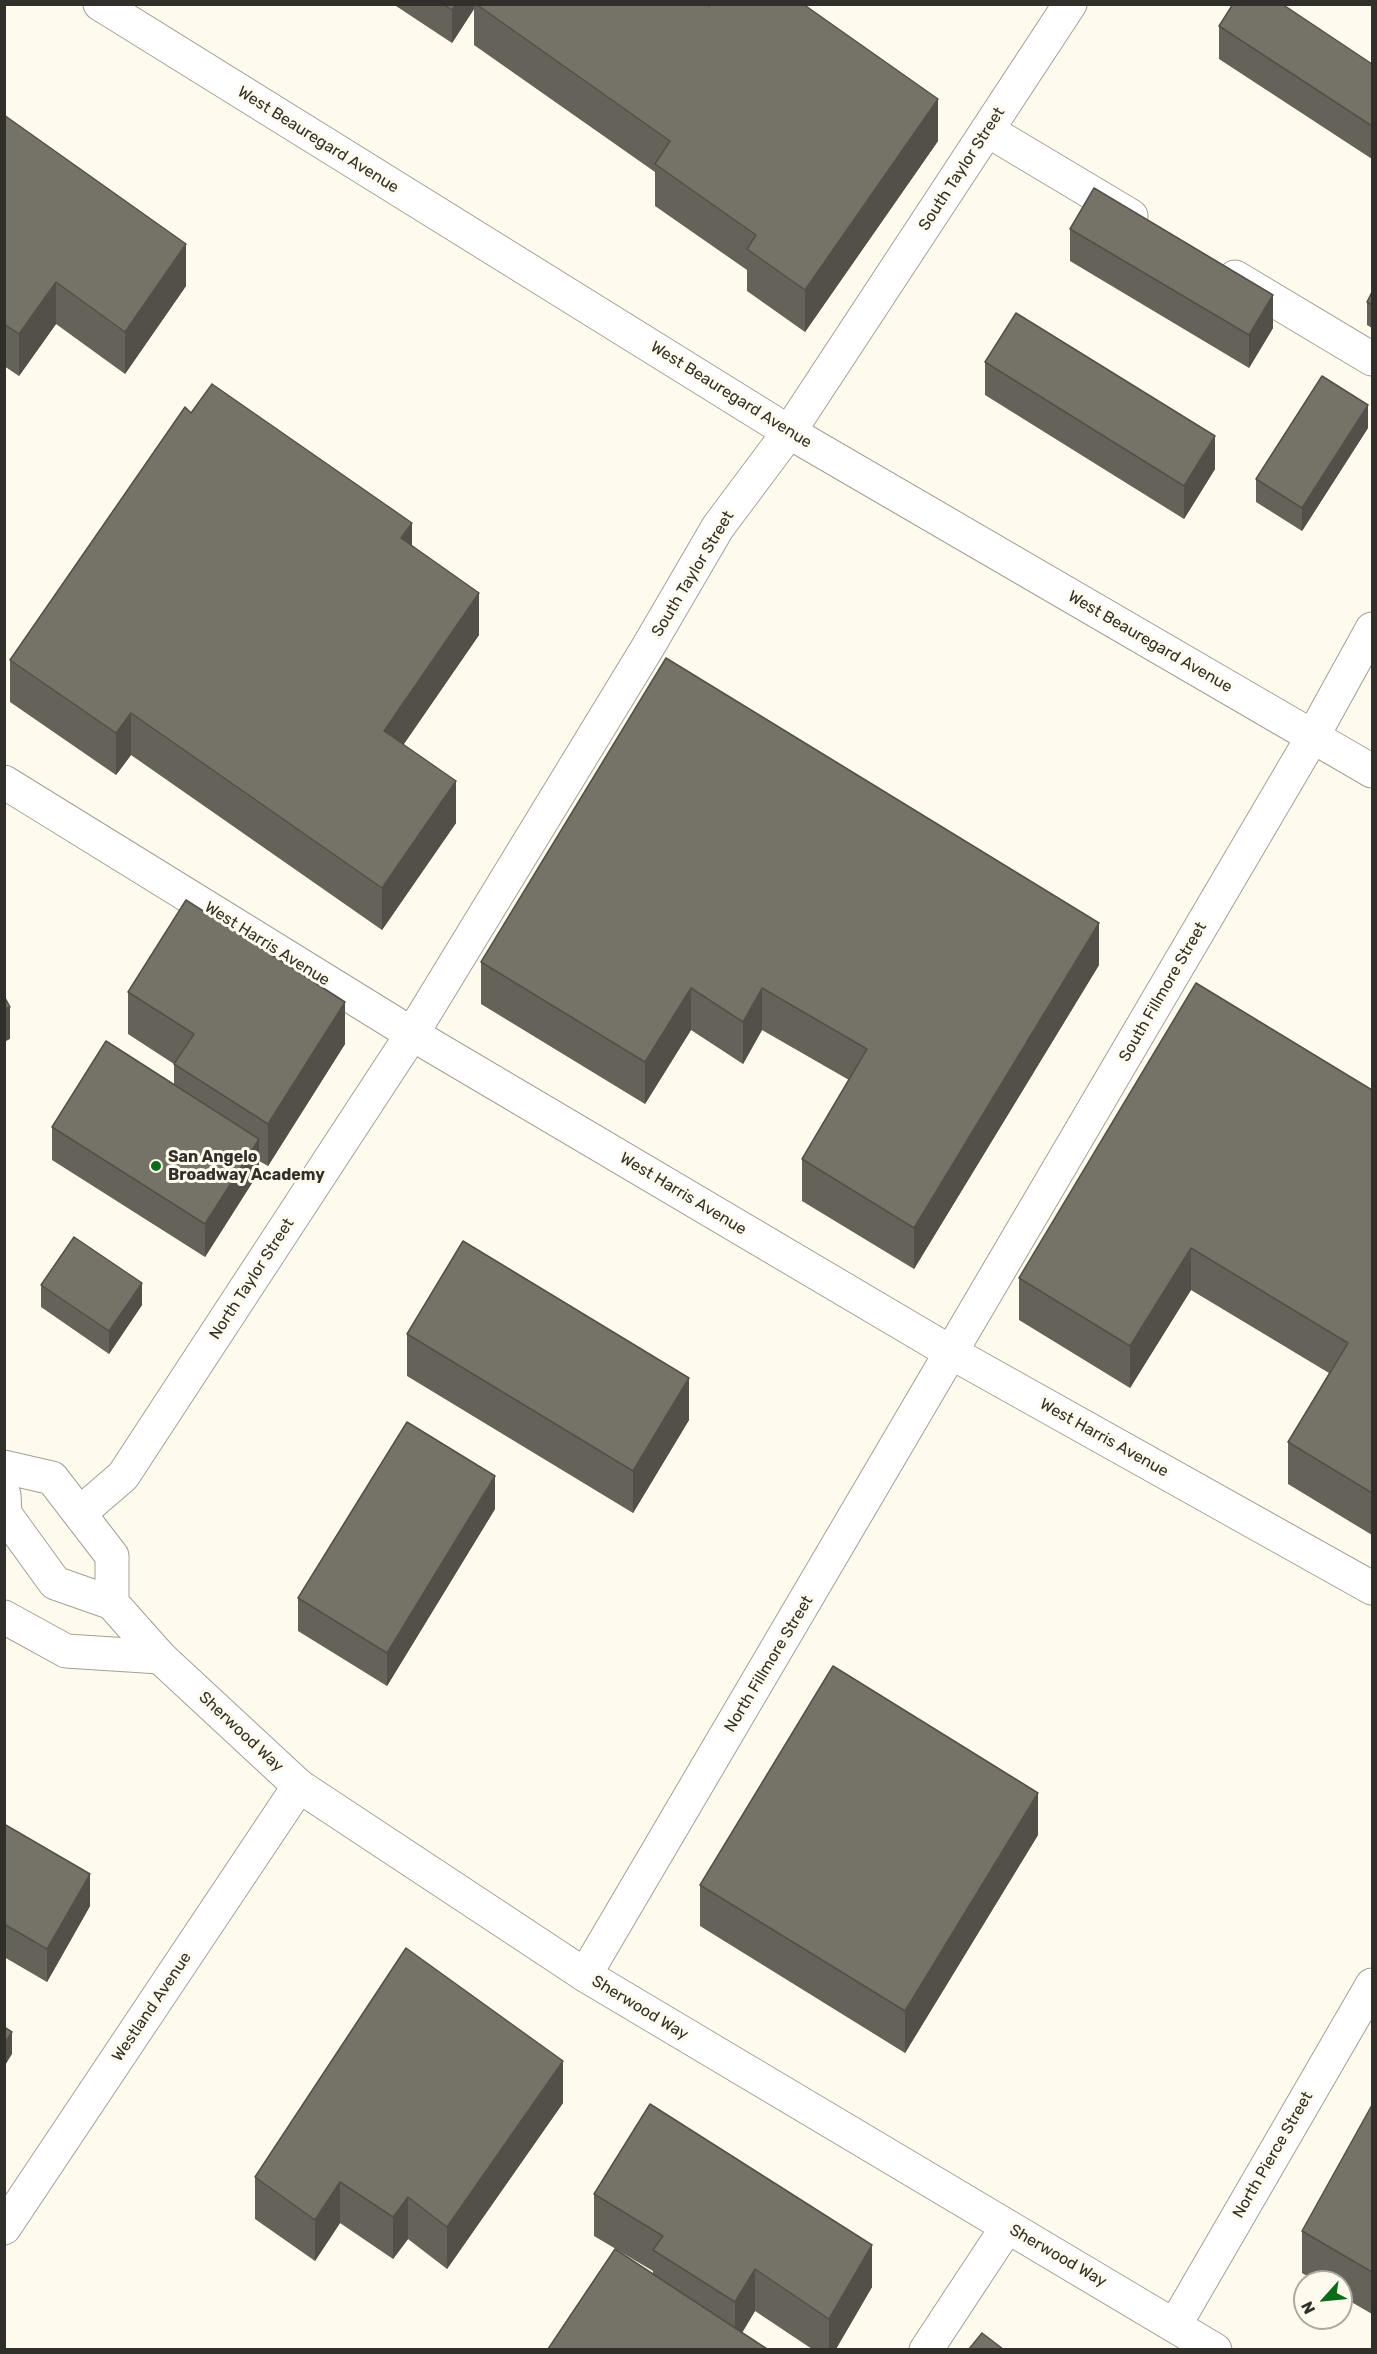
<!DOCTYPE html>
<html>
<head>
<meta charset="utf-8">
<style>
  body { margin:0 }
  #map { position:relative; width:1377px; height:2354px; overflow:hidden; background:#fefbee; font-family:Rubik,sans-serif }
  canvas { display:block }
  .frame { position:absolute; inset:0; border:6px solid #302f2a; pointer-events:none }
  .north { position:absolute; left:1293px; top:2270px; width:60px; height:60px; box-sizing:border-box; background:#fefbee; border:2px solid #aca9a0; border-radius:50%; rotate:243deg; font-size:16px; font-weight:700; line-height:24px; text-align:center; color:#302f2a }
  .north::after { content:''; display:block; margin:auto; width:21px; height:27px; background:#0a6c19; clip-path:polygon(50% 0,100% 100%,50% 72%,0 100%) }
</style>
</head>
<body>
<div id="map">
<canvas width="1377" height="2354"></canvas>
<div class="frame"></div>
<div class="north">N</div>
</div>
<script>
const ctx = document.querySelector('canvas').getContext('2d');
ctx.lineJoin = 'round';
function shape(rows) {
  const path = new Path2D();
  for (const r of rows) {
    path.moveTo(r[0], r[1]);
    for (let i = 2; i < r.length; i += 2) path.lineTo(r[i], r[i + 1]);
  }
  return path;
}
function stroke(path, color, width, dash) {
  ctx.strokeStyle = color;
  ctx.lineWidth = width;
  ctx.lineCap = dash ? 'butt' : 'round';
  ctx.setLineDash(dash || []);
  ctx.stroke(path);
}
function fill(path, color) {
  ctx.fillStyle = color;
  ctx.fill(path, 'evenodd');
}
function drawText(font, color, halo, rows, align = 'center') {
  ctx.font = font + ' Rubik,sans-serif';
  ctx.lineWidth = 6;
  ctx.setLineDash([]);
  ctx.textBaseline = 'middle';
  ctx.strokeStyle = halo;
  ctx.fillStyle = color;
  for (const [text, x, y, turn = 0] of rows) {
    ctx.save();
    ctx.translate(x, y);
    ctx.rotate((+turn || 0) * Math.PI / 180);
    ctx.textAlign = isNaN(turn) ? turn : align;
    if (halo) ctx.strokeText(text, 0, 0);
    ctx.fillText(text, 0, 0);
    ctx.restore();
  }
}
const minor = shape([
  [100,4,789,432,1372,771],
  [987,130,1131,216],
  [1235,277,1372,359],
  [4,782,412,1034,952,1353,1372,1588],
  [80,1513,123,1476,412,1034,648,647,718,527,789,432,1070,4],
  [4,1617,66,1651,160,1657],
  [585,1975,1313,736,1372,629],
  [4,2228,299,1786],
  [1175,2325,1372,1985],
  [926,2350,1007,2227]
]);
const major = shape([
  [4,1467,52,1478,112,1556,112,1603],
  [4,1495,5,1514,55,1583,112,1603,160,1657,299,1786,585,1975,1215,2350]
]);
const wall = shape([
  [393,4,707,4,938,141,805,332,747,291,747,270,655,206,655,172,474,45,474,9,452,43],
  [1219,26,1372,64,1372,159,1219,59],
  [4,115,186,286,125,374,56,324,19,376,4,366],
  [1070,229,1273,328,1249,368,1070,261],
  [1372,292,1372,328,1367,325,1367,302],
  [985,362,1215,469,1184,519,985,395],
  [191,413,412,546,479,635,403,745,456,823,382,930,131,755,116,775,10,702,10,660],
  [1368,428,1302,531,1256,502,1256,479],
  [481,962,1099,965,914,1269,802,1201,802,1159,849,1080,762,1030,743,1064,691,1030,645,1104,481,1004],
  [128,992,345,1044,268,1166,259,1161,259,1172,205,1257,52,1160,52,1127,174,1085,174,1064,128,1034],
  [1372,1090,1372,1535,1288,1484,1288,1442,1329,1373,1191,1290,1130,1388,1019,1320,1019,1278],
  [41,1285,142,1305,109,1354,41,1307],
  [407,1334,689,1420,633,1513,407,1376],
  [495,1509,387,1686,298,1631,298,1598],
  [4,1824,90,1906,47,1982,4,1957],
  [1038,1835,905,2053,700,1926,700,1885],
  [563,2103,447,2269,408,2239,393,2259,340,2223,315,2261,255,2219,255,2177],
  [1372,2105,1372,2314,1341,2296,1341,2282,1317,2282,1302,2273,1302,2231],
  [594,2194,872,2287,836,2349,812,2349,755,2311,742,2333,653,2274,653,2271,594,2236]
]);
const shadedWall = shape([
  [456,4,474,4,474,9,452,43,452,10],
  [938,99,938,141,805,332,805,290],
  [186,244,186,286,125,374,125,332],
  [56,282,56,324,19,376,19,334],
  [1273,295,1273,328,1249,368,1249,335],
  [1368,405,1368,428,1302,531,1302,508],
  [1215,436,1215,469,1184,519,1184,486],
  [412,523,412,565,401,538],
  [479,593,479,635,384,773,384,731],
  [131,713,131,755,116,775,116,733],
  [456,781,456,823,382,930,382,888],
  [1099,923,1099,965,914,1269,914,1228],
  [691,988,691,1030,645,1104,645,1062],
  [762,988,762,1030,743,1064,743,1022],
  [345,1002,345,1044,268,1166,268,1124],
  [10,1007,10,1039,4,1042,4,1009],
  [259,1139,259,1172,205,1257,205,1224],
  [1191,1248,1191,1290,1130,1388,1130,1346],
  [142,1283,142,1305,109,1354,109,1331],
  [689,1378,689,1420,633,1513,633,1471],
  [495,1476,495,1509,387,1686,387,1653],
  [1038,1793,1038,1835,905,2053,905,2011],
  [90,1874,90,1906,47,1982,47,1949],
  [12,2032,12,2054,4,2067,4,2044],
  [563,2061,563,2103,447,2269,447,2227],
  [340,2182,340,2223,315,2261,315,2220],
  [408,2197,408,2239,393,2259,393,2217],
  [872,2245,872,2287,836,2349,829,2349,829,2319],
  [755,2269,755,2311,735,2344,735,2302]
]);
const building = shape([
  [443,4,456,4,452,10,443,4],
  [476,4,707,4,709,6,709,4,803,4,938,99,805,290,747,249,756,235,655,164,670,141,476,4],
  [1233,4,1282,4,1372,64,1372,126,1219,26,1233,4],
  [4,115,186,244,125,332,56,282,19,334,4,324,4,115],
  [1094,188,1273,295,1249,335,1070,229,1094,188],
  [1372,292,1372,305,1367,302,1372,292],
  [1016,313,1215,436,1184,486,985,362,1016,313],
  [1322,376,1368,405,1302,508,1256,479,1322,376],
  [212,384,412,523,401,538,479,593,384,731,456,781,382,888,131,713,116,733,10,660,185,407,191,413,212,384],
  [666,658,1099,923,914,1228,802,1159,867,1049,762,988,743,1022,691,988,645,1062,481,962,666,658],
  [186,900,345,1002,268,1124,174,1064,194,1034,128,992,186,900],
  [1196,983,1372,1090,1372,1493,1288,1442,1348,1343,1191,1248,1130,1346,1019,1278,1196,983],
  [4,996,10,1007,4,1009,4,996],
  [106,1041,259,1139,205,1224,52,1127,106,1041],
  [74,1237,142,1283,109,1331,41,1285,74,1237],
  [463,1241,689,1378,633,1471,407,1334,463,1241],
  [407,1422,495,1476,387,1653,298,1598,407,1422],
  [833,1666,1038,1793,905,2011,700,1885,833,1666],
  [4,1824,90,1874,47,1949,4,1924,4,1824],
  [406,1948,563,2061,447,2227,408,2197,393,2217,340,2182,315,2220,255,2177,406,1948],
  [4,2027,12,2032,4,2044,4,2027],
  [650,2104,872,2245,829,2319,755,2269,735,2302,653,2250,663,2236,594,2194,650,2104],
  [1372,2105,1372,2272,1302,2231,1372,2105],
  [615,2249,767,2349,548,2349,615,2249],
  [982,2333,1003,2349,969,2349,982,2333]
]);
const markers = [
  [156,1166,6,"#0a6c19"]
];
const streetNames = [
  ["West Beauregard Avenue",318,140,32],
  ["South Taylor Street",962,169,-57],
  ["West Beauregard Avenue",731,395,32],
  ["South Taylor Street",693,574,-59],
  ["West Beauregard Avenue",1150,642,30],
  ["West Harris Avenue",267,944,32],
  ["South Fillmore Street",1163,992,-60],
  ["West Harris Avenue",683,1194,31],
  ["North Taylor Street",252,1279,-57],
  ["West Harris Avenue",1104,1438,29],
  ["North Fillmore Street",769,1664,-59],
  ["Sherwood Way",241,1732,43],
  ["Westland Avenue",152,2007,-56],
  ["Sherwood Way",640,2008,31],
  ["North Pierce Street",1273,2155,-60],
  ["Sherwood Way",1058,2256,30]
];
const poiNames = [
  ["San Angelo",168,1157],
  ["Broadway Academy",168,1175]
];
stroke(minor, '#a3a195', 35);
stroke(major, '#a3a195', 35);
stroke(minor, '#fff', 33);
stroke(major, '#fff', 33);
fill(wall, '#656259');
fill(shadedWall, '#525049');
fill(building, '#757268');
stroke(building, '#525049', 1.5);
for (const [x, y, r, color] of markers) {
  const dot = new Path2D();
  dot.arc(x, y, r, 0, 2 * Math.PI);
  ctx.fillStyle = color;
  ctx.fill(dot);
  stroke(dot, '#fefbee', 2);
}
drawText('16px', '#302f2a', '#fefbee', streetNames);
drawText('bold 16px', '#302f2a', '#fefbee', poiNames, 'left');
</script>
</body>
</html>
